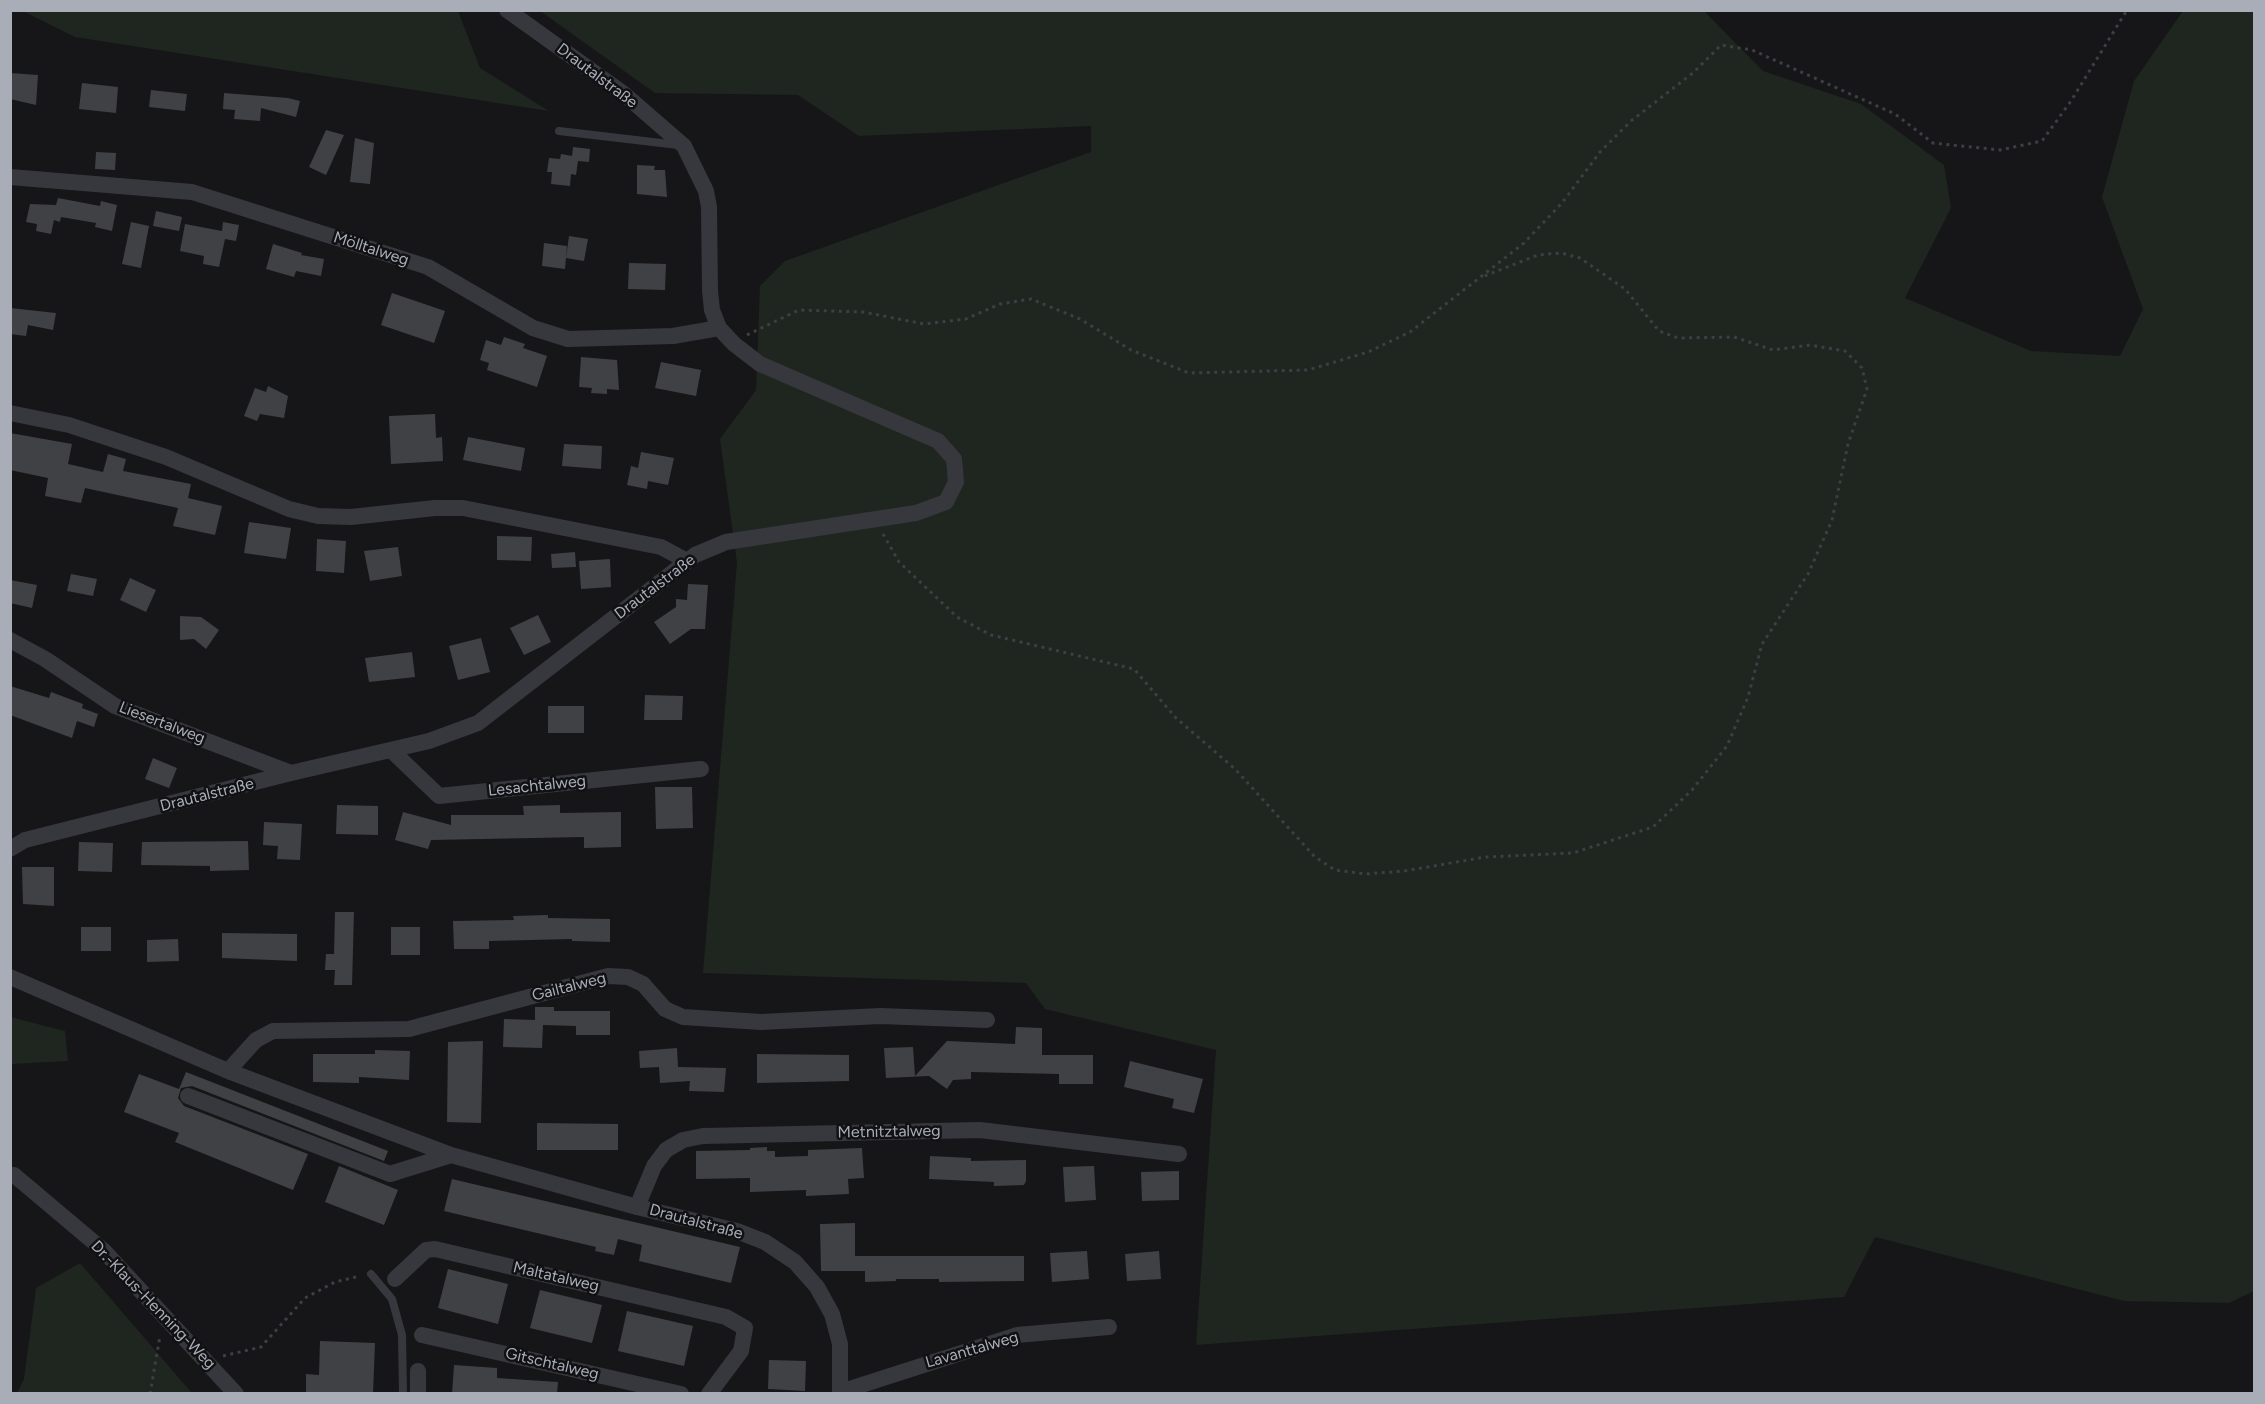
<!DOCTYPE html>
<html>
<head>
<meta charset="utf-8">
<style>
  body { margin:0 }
  #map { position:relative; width:2265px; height:1404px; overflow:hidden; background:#161618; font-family:Figtree,sans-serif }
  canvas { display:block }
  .frame { position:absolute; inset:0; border:12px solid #a8adb8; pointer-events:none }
</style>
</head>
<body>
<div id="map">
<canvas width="2265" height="1404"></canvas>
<div class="frame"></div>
</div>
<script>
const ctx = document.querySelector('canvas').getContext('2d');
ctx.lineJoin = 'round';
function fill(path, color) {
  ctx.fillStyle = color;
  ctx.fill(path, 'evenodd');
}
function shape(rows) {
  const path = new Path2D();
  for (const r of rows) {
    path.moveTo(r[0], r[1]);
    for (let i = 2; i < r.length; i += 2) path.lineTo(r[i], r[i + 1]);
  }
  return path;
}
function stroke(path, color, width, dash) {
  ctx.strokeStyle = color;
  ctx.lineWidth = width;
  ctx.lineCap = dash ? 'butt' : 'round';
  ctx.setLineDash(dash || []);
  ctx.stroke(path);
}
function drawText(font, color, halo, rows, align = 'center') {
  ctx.font = font + ' Figtree,sans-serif';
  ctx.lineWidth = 5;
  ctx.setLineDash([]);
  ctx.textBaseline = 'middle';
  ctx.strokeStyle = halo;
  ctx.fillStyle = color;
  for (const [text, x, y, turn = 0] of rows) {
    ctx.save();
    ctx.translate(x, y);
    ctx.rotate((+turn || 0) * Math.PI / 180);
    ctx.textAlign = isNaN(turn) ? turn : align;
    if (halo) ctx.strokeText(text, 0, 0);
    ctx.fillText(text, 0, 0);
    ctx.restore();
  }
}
const green = shape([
  [23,11,458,11,480,68,549,111,75,37],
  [540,11,1704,11,1763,71,1861,104,1944,165,1951,208,1905,298,2031,351,2120,356,2143,309,2102,197,2134,81,2183,11,2254,11,2254,1291,2229,1303,2124,1301,1875,1237,1844,1297,1196,1345,1216,1050,1045,1009,1026,983,703,973,737,563,720,439,756,390,760,286,785,261,1091,152,1091,126,859,136,798,95,655,93],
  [10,1017,65,1031,68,1061,11,1064],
  [80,1263,191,1392,193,1393,17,1393,24,1379,36,1288]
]);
const building = shape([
  [10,73,38,75,36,105,10,99],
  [82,83,118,87,116,113,79,109],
  [151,90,187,94,185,111,149,107],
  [224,93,288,98,300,101,296,117,261,108,260,121,234,119,235,110,223,109],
  [326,130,344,135,326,175,309,167],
  [355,138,374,143,370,184,350,182],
  [573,147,590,149,589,162,578,161,576,175,571,174,570,186,551,184,552,172,547,172,549,158,560,159,561,154,572,156],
  [96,152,116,153,115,170,95,169],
  [637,165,655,166,654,170,665,170,667,197,637,194],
  [58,198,100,206,101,201,117,205,112,231,95,227,96,223,61,217,60,222,54,220,51,234,36,231,37,224,26,222,30,204,56,205],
  [156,211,182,217,179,231,153,226],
  [131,222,149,226,141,268,122,264],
  [223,222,239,225,236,241,225,239,219,267,203,264,204,256,180,251,185,224,222,231],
  [569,236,588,239,584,261,566,258],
  [544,243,567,246,565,269,542,266],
  [273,244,302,253,301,255,324,259,321,276,296,271,294,277,266,269],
  [629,263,666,264,665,290,628,289],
  [392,293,445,311,434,343,381,325],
  [10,308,56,313,53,330,28,325,26,336,10,334],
  [504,337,525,344,523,348,547,356,537,387,487,370,489,363,480,360,486,340,501,345],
  [581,357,617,360,619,390,607,389,607,394,591,393,592,388,579,387],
  [661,362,701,370,696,396,655,388],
  [268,386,288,396,284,418,260,414,257,421,244,416,255,388,266,392],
  [435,414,436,438,442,437,443,461,391,464,389,416],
  [10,433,72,444,68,464,103,472,108,454,126,459,123,471,191,484,188,498,222,506,215,535,173,526,178,508,85,488,81,503,45,496,48,478,10,470],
  [468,437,525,448,521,471,463,460],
  [564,444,602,446,601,469,562,466],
  [641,452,674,458,668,485,648,481,647,489,627,485,631,466,638,468],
  [249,522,291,528,286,559,244,553],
  [497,536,532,537,531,561,497,560],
  [317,539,346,541,344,573,316,571],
  [398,547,402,576,370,581,364,551],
  [575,552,576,567,552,568,551,554],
  [610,559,611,587,581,589,579,561],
  [71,574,97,579,93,596,67,591],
  [130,578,156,590,146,612,120,600],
  [10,580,37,585,32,608,10,603],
  [688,584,708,585,705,629,691,629,670,644,654,622,676,607,676,599,687,600],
  [538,615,551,642,524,655,510,628],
  [180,616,201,617,219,630,206,649,194,639,180,640],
  [481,638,490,672,458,680,449,646],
  [412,652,415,677,369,682,365,658],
  [10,686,49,698,51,692,83,704,82,708,98,714,94,727,77,721,72,738,10,715],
  [645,695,683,696,682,720,644,720],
  [548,706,584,706,584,733,548,733],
  [153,758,177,768,169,788,145,779],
  [655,787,692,787,693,828,656,829],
  [337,805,378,806,378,835,336,834],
  [560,805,560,813,621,812,621,847,584,848,584,837,431,840,428,849,395,840,403,812,451,825,451,815,524,815,523,806],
  [264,822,302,824,300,860,277,859,278,846,263,845],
  [248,841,249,870,210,871,210,866,141,865,142,842],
  [79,842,113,843,112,872,78,871],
  [22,867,54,867,54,906,23,904],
  [335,912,354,912,352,985,334,985,335,970,325,970,326,954,334,954],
  [548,915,548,918,610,919,610,942,572,941,572,939,489,941,489,949,454,949,453,921,514,920,513,916],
  [81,927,111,927,111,951,81,951],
  [391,927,420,927,420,955,391,955],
  [222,933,297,934,297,961,222,958],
  [178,939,179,961,147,962,147,940],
  [535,1007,554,1007,554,1011,610,1011,610,1035,576,1035,576,1026,543,1025,542,1048,503,1047,504,1019,535,1020],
  [1016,1027,1042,1028,1042,1055,1093,1055,1093,1084,1059,1084,1059,1074,971,1072,971,1079,953,1080,947,1089,929,1076,886,1078,884,1048,913,1047,915,1076,947,1041,1015,1044],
  [483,1041,481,1123,447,1122,448,1042],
  [677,1048,678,1067,726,1068,724,1092,689,1091,690,1081,660,1083,659,1067,640,1068,639,1051],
  [375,1050,410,1051,409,1080,359,1077,359,1083,313,1082,313,1054,375,1054],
  [757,1054,849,1055,849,1081,757,1083],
  [1130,1061,1203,1079,1194,1113,1172,1108,1174,1099,1124,1087],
  [186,1072,388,1151,384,1161,192,1086,181,1088,178,1098,184,1106,308,1154,293,1190,175,1142,179,1133,124,1112,139,1074,179,1089],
  [537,1123,618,1124,618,1150,537,1150],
  [767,1147,767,1151,775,1151,775,1157,808,1156,808,1150,862,1148,864,1178,848,1179,849,1194,806,1196,806,1190,750,1192,750,1178,696,1179,696,1151,750,1150,750,1148],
  [930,1156,971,1158,971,1161,1026,1160,1026,1181,1024,1185,994,1186,994,1182,929,1179],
  [339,1166,398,1190,384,1225,325,1202],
  [1094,1166,1096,1200,1065,1202,1063,1167],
  [1179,1171,1179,1200,1142,1201,1141,1172],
  [452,1179,740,1247,731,1283,639,1261,642,1245,618,1239,614,1255,595,1251,596,1247,444,1211],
  [855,1223,855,1256,1024,1256,1024,1281,939,1282,939,1279,896,1279,896,1281,865,1282,865,1271,821,1271,820,1224],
  [1087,1251,1089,1279,1052,1282,1050,1253],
  [1159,1251,1161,1279,1127,1281,1125,1254],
  [448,1269,508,1284,498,1324,438,1308],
  [540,1290,602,1305,592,1343,530,1328],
  [627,1311,693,1326,684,1366,618,1351],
  [320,1341,375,1343,373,1394,306,1394,306,1374,319,1375],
  [769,1360,806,1361,805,1391,768,1389],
  [454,1365,497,1368,497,1378,558,1382,557,1394,452,1394]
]);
const path = shape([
  [747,335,799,310,863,312,924,324,966,319,1000,304,1031,299,1080,319,1131,350,1189,373,1308,370,1368,352,1410,332,1524,243,1562,203,1600,152,1631,121,1694,72,1721,45,1752,50,1895,114,1933,143,2000,150,2042,141,2071,101,2127,10],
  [883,534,899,562,957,617,991,635,1134,669,1176,718,1235,769,1315,857,1335,870,1366,874,1404,871,1486,857,1573,853,1653,827,1692,790,1727,746,1748,697,1762,644,1808,574,1832,520,1848,444,1867,389,1862,368,1845,351,1810,345,1773,350,1734,337,1678,338,1659,331,1625,289,1580,258,1561,253,1538,255,1482,277],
  [223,1356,261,1347,305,1298,335,1282,360,1276],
  [150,1394,160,1336]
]);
const service = shape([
  [559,131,678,145],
  [371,1274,392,1299,402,1335,403,1394]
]);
const minor = shape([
  [10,177,192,192,428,267,533,328,568,339,673,336,719,328],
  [10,413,69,425,166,457,289,509,318,516,351,517,435,508,463,508,661,547,687,561],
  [10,640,45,659,115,706,291,773],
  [391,750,439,796,701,769],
  [10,849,25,840,291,773,429,741,478,723,695,555,726,542,916,513,946,502,956,482,954,459,938,441,760,364,734,344,719,328,712,310,710,291,709,207,706,191,684,146,624,94,507,10],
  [10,977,228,1071,451,1155,637,1207,737,1231,765,1242,795,1262,817,1287,832,1314,840,1344,840,1394],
  [228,1071,256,1040,273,1031,409,1029,608,976,628,977,643,984,665,1009,683,1017,761,1022,880,1016,987,1020],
  [188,1096,390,1174,451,1155],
  [10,1175,14,1175,103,1250,236,1394],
  [637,1207,654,1166,666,1150,683,1140,703,1136,980,1130,1179,1154],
  [395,1279,426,1250,435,1249,726,1317,745,1328,741,1351,709,1394],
  [422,1335,681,1394],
  [840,1392,1017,1335,1109,1327],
  [418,1394,418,1371]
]);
const streetNames = [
  ["Drautalstraße",597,76,37],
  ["Mölltalweg",371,249,18],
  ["Drautalstraße",655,587,-37],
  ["Liesertalweg",162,723,21],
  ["Lesachtalweg",537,786,-6],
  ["Drautalstraße",207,795,-14],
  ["Gailtalweg",569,987,-14],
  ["Metnitztalweg",889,1132,-1],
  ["Drautalstraße",696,1222,15],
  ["Maltatalweg",556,1277,13],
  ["Dr.-Klaus-Henning-Weg",153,1305,46],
  ["Lavanttalweg",972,1350,-16],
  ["Gitschtalweg",552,1364,13]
];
fill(green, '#1e261f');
fill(building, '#404145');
stroke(path, '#3d3f44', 3, [3, 4.5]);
stroke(service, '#37383d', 8);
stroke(minor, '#37383d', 16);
drawText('16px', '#a8adb8', '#111113', streetNames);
</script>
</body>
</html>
